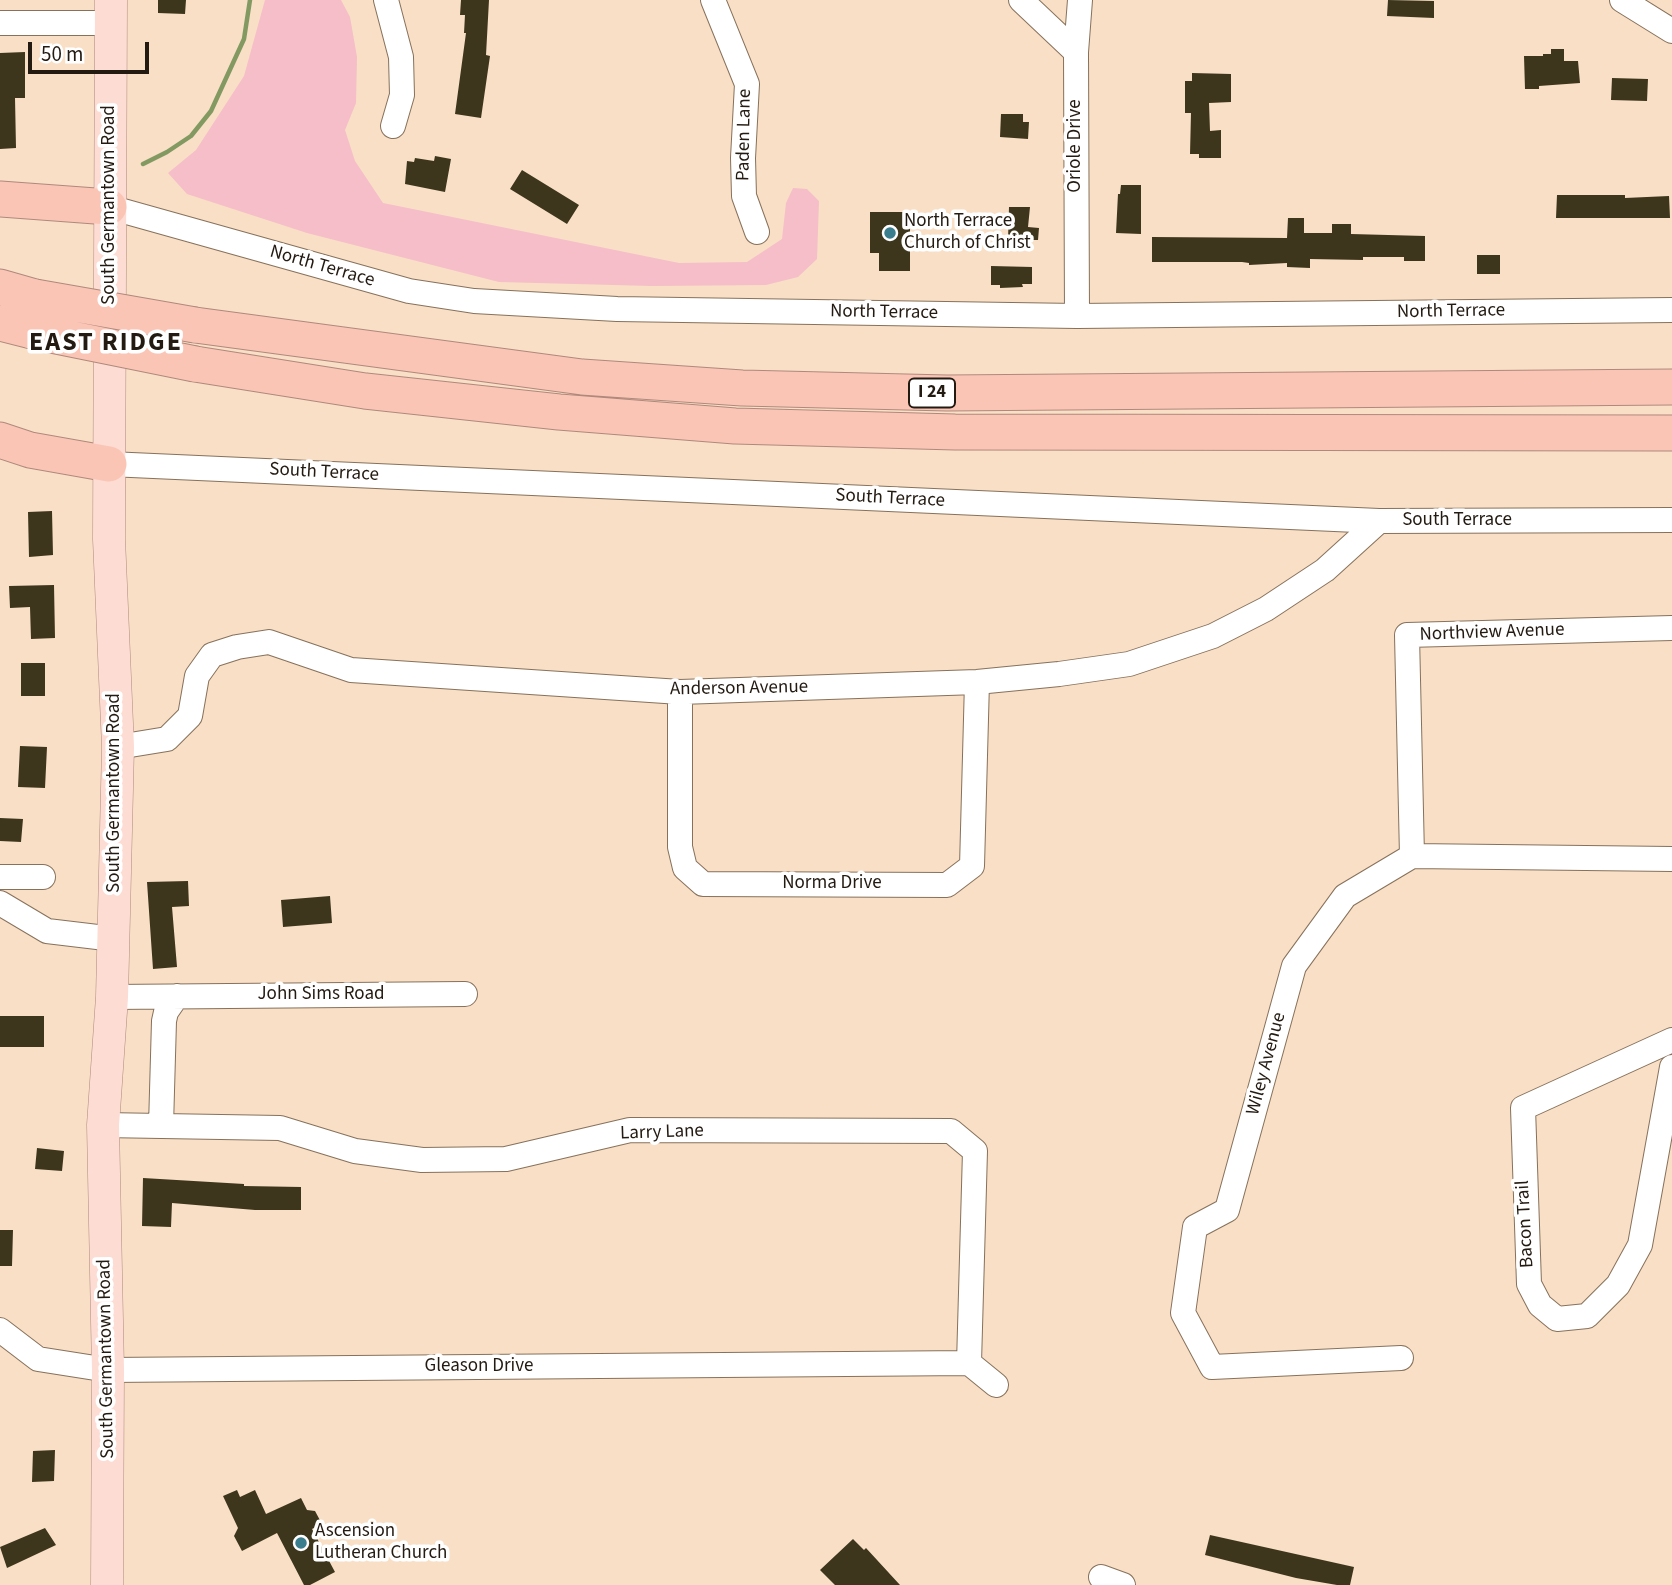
<!DOCTYPE html>
<html>
<head>
<meta charset="utf-8">
<style>
  body { margin:0 }
  #map { position:relative; width:1672px; height:1585px; overflow:hidden; background:#f8dfc6; font-family:"Source Sans 3",sans-serif }
  canvas { display:block }
  .scale { position:absolute; left:28px; top:42px; width:121px; height:32px; box-sizing:border-box; border:4px solid #231a11; border-top:0; padding-left:9px; font-size:21px; line-height:24px; white-space:nowrap; color:#231a11; -webkit-text-stroke:5px #fff; paint-order:stroke }
</style>
</head>
<body>
<div id="map">
<canvas width="1672" height="1585"></canvas>
<div class="scale">50 m</div>
</div>
<script>
const ctx = document.querySelector('canvas').getContext('2d');
ctx.lineJoin = 'round';
function fill(path, color) {
  ctx.fillStyle = color;
  ctx.fill(path, 'evenodd');
}
function shape(rows) {
  const path = new Path2D();
  for (const r of rows) {
    path.moveTo(r[0], r[1]);
    for (let i = 2; i < r.length; i += 2) path.lineTo(r[i], r[i + 1]);
  }
  return path;
}
function stroke(path, color, width, dash) {
  ctx.strokeStyle = color;
  ctx.lineWidth = width;
  ctx.lineCap = dash ? 'butt' : 'round';
  ctx.setLineDash(dash || []);
  ctx.stroke(path);
}
function drawText(font, color, halo, rows, align = 'center') {
  ctx.font = font + ' "Source Sans 3",sans-serif';
  ctx.lineWidth = 7;
  ctx.setLineDash([]);
  ctx.textBaseline = 'middle';
  ctx.strokeStyle = halo;
  ctx.fillStyle = color;
  for (const [text, x, y, turn = 0] of rows) {
    ctx.save();
    ctx.translate(x, y);
    ctx.rotate((+turn || 0) * Math.PI / 180);
    ctx.textAlign = isNaN(turn) ? turn : align;
    if (halo) ctx.strokeText(text, 0, 0);
    ctx.fillText(text, 0, 0);
    ctx.restore();
  }
}
const green = shape([
  [265,0,341,0,350,17,357,57,356,103,345,130,355,161,383,203,679,263,747,262,782,239,786,203,793,188,807,189,819,201,817,259,798,277,766,285,652,286,499,282,307,233,187,194,168,173,196,150,244,76]
]);
const stream = shape([
  [143,164,167,152,191,136,211,111,244,39,250,0]
]);
const building = shape([
  [158,0,186,0,185,14,158,13],
  [461,0,489,0,486,55,490,56,481,118,455,114,466,33,464,33,465,15,460,15],
  [1388,0,1434,1,1434,18,1387,16],
  [1551,49,1564,49,1564,61,1578,61,1580,83,1539,86,1539,89,1525,89,1524,56,1543,56,1543,54,1551,54],
  [25,52,25,98,15,98,16,148,0,149,0,53],
  [1192,73,1231,74,1231,102,1209,103,1210,131,1221,130,1221,158,1199,158,1199,154,1190,154,1191,113,1185,113,1185,81,1192,81],
  [1612,78,1648,79,1647,101,1611,100],
  [1001,114,1023,114,1023,122,1029,122,1028,139,1000,137],
  [435,156,451,159,445,192,405,184,407,161,414,162,415,158,434,161],
  [522,170,579,205,567,224,510,189],
  [1121,185,1141,185,1141,234,1116,233,1118,194,1120,194],
  [1557,195,1625,195,1625,198,1669,196,1670,218,1556,218],
  [1009,207,1030,207,1028,227,1039,228,1038,240,1008,240],
  [870,212,910,212,910,271,879,271,879,253,870,253],
  [1288,218,1304,218,1304,233,1332,233,1332,224,1351,224,1351,234,1425,236,1425,261,1404,261,1404,257,1363,257,1363,260,1310,259,1310,268,1287,267,1287,263,1249,265,1249,263,1242,262,1152,262,1152,237,1287,238],
  [1477,255,1500,255,1500,274,1477,274],
  [991,266,1032,267,1032,284,1022,284,1023,287,1000,288,1000,285,991,285],
  [52,511,53,555,29,557,28,512],
  [54,585,55,638,31,639,30,607,10,608,9,586],
  [21,663,45,663,45,696,21,696],
  [20,746,47,747,45,788,18,787],
  [0,818,23,819,21,842,0,841],
  [188,881,189,906,172,907,177,967,153,969,147,882],
  [330,896,332,923,283,927,281,900],
  [0,1016,44,1016,44,1047,0,1047],
  [37,1148,64,1151,62,1171,35,1169],
  [143,1178,244,1184,244,1186,301,1187,301,1210,255,1210,172,1203,171,1227,142,1226],
  [0,1230,13,1230,12,1266,0,1266],
  [55,1450,54,1481,32,1482,33,1451],
  [237,1490,240,1497,255,1490,266,1514,301,1498,307,1510,315,1511,322,1524,312,1529,335,1572,310,1585,304,1585,277,1533,242,1551,234,1536,238,1528,223,1496],
  [45,1528,56,1545,7,1568,0,1547],
  [1210,1535,1354,1567,1350,1585,1337,1585,1296,1578,1205,1555],
  [853,1539,864,1550,866,1548,900,1585,835,1585,820,1570]
]);
const minor = shape([
  [386,0,401,57,402,95,393,126],
  [713,0,747,84,743,158,744,196,757,232],
  [1021,0,1076,52,1077,316],
  [1622,0,1672,31],
  [0,23,111,23],
  [1076,52,1080,0],
  [109,207,409,291,474,301,617,309,1077,316,1672,310],
  [109,464,1379,521,1672,520],
  [680,692,680,847,685,868,703,884,947,885,972,866,977,682],
  [118,747,167,739,190,716,197,676,212,655,237,647,269,642,351,670,680,692,977,682,1059,674,1129,664,1213,636,1266,609,1325,570,1379,521],
  [1412,856,1407,635,1672,628],
  [0,877,43,877],
  [0,903,47,931,114,939],
  [112,997,465,994],
  [1672,1040,1523,1108,1529,1284,1540,1305,1557,1319,1587,1316,1618,1285,1640,1245,1672,1067],
  [103,1125,280,1128,355,1151,422,1160,506,1159,630,1130,951,1131,975,1151,969,1363,996,1385],
  [161,1126,164,1021,166,1012,177,996],
  [0,1330,38,1359,108,1370,969,1363],
  [1401,1358,1212,1367,1183,1313,1195,1227,1227,1210,1294,966,1345,896,1412,856,1672,859],
  [1101,1577,1123,1585]
]);
const major = shape([
  [107,1585,108,1370,103,1125,112,997,118,747,109,539,111,0]
]);
const highway = shape([
  [0,199,109,207],
  [0,287,35,297],
  [0,323,32,331],
  [195,325,582,377,742,388,947,393,1672,387],
  [195,364,365,391,559,412,735,426,955,432,1672,433],
  [0,440,30,450,109,464]
]);
const highwayBridge = shape([
  [35,297,195,325],
  [32,331,195,364]
]);
const markers = [
  [890,233,7,"#3a7e8e"],
  [301,1543,7,"#3a7e8e"]
];
const shields = [
  [932,393,46]
];
const shieldNames = [
  ["I 24",932,393]
];
const streetNames = [
  ["Paden Lane",745,135,-89],
  ["Oriole Drive",1076,146,-90],
  ["South Germantown Road",110,205,-90],
  ["North Terrace",322,267,16],
  ["North Terrace",1451,312,-1],
  ["North Terrace",884,313,1],
  ["South Terrace",324,473,3],
  ["South Terrace",890,499,3],
  ["South Terrace",1457,521],
  ["Northview Avenue",1492,633,-2],
  ["Anderson Avenue",739,689,-1],
  ["South Germantown Road",115,793,-90],
  ["Norma Drive",832,884],
  ["John Sims Road",321,995],
  ["Wiley Avenue",1267,1064,-75],
  ["Larry Lane",662,1133,-2],
  ["Bacon Trail",1526,1224,-93],
  ["South Germantown Road",107,1359,-91],
  ["Gleason Drive",479,1367]
];
const poiNames = [
  ["North Terrace",904,222],
  ["Church of Christ",904,244],
  ["Ascension",315,1532],
  ["Lutheran Church",315,1554]
];
const districtNames = [
  ["EAST RIDGE",106,344]
];
fill(green, '#f5bec8');
stroke(stream, '#839962', 4.5);
fill(building, '#3d361c');
stroke(minor, '#87715b', 26);
stroke(major, '#af897c', 33);
stroke(highway, '#af897c', 37);
stroke(minor, '#fff', 24);
stroke(major, '#fddcd3', 32);
stroke(highway, '#fbc5b6', 35);
stroke(highwayBridge, '#af897c', 37, []);
stroke(highwayBridge, '#fbc5b6', 35);
for (const [x, y, r, color] of markers) {
  const dot = new Path2D();
  dot.arc(x, y, r, 0, 2 * Math.PI);
  ctx.fillStyle = color;
  ctx.fill(dot);
  stroke(dot, '#fff', 2.5);
}
for (const [x, y, w] of shields) {
  const box = new Path2D();
  box.roundRect(x - w / 2, y - 14.5, w, 29, 5);
  ctx.fillStyle = '#fff';
  ctx.fill(box);
  stroke(box, '#231a11', 2);
}
drawText('bold 18px', '#231a11', null, shieldNames);
drawText('19px', '#231a11', '#fff', streetNames);
drawText('19px', '#231a11', '#fff', poiNames, 'left');
ctx.letterSpacing = '2px';
drawText('bold 26px', '#231a11', '#fff', districtNames);
ctx.letterSpacing = '0px';
</script>
</body>
</html>
